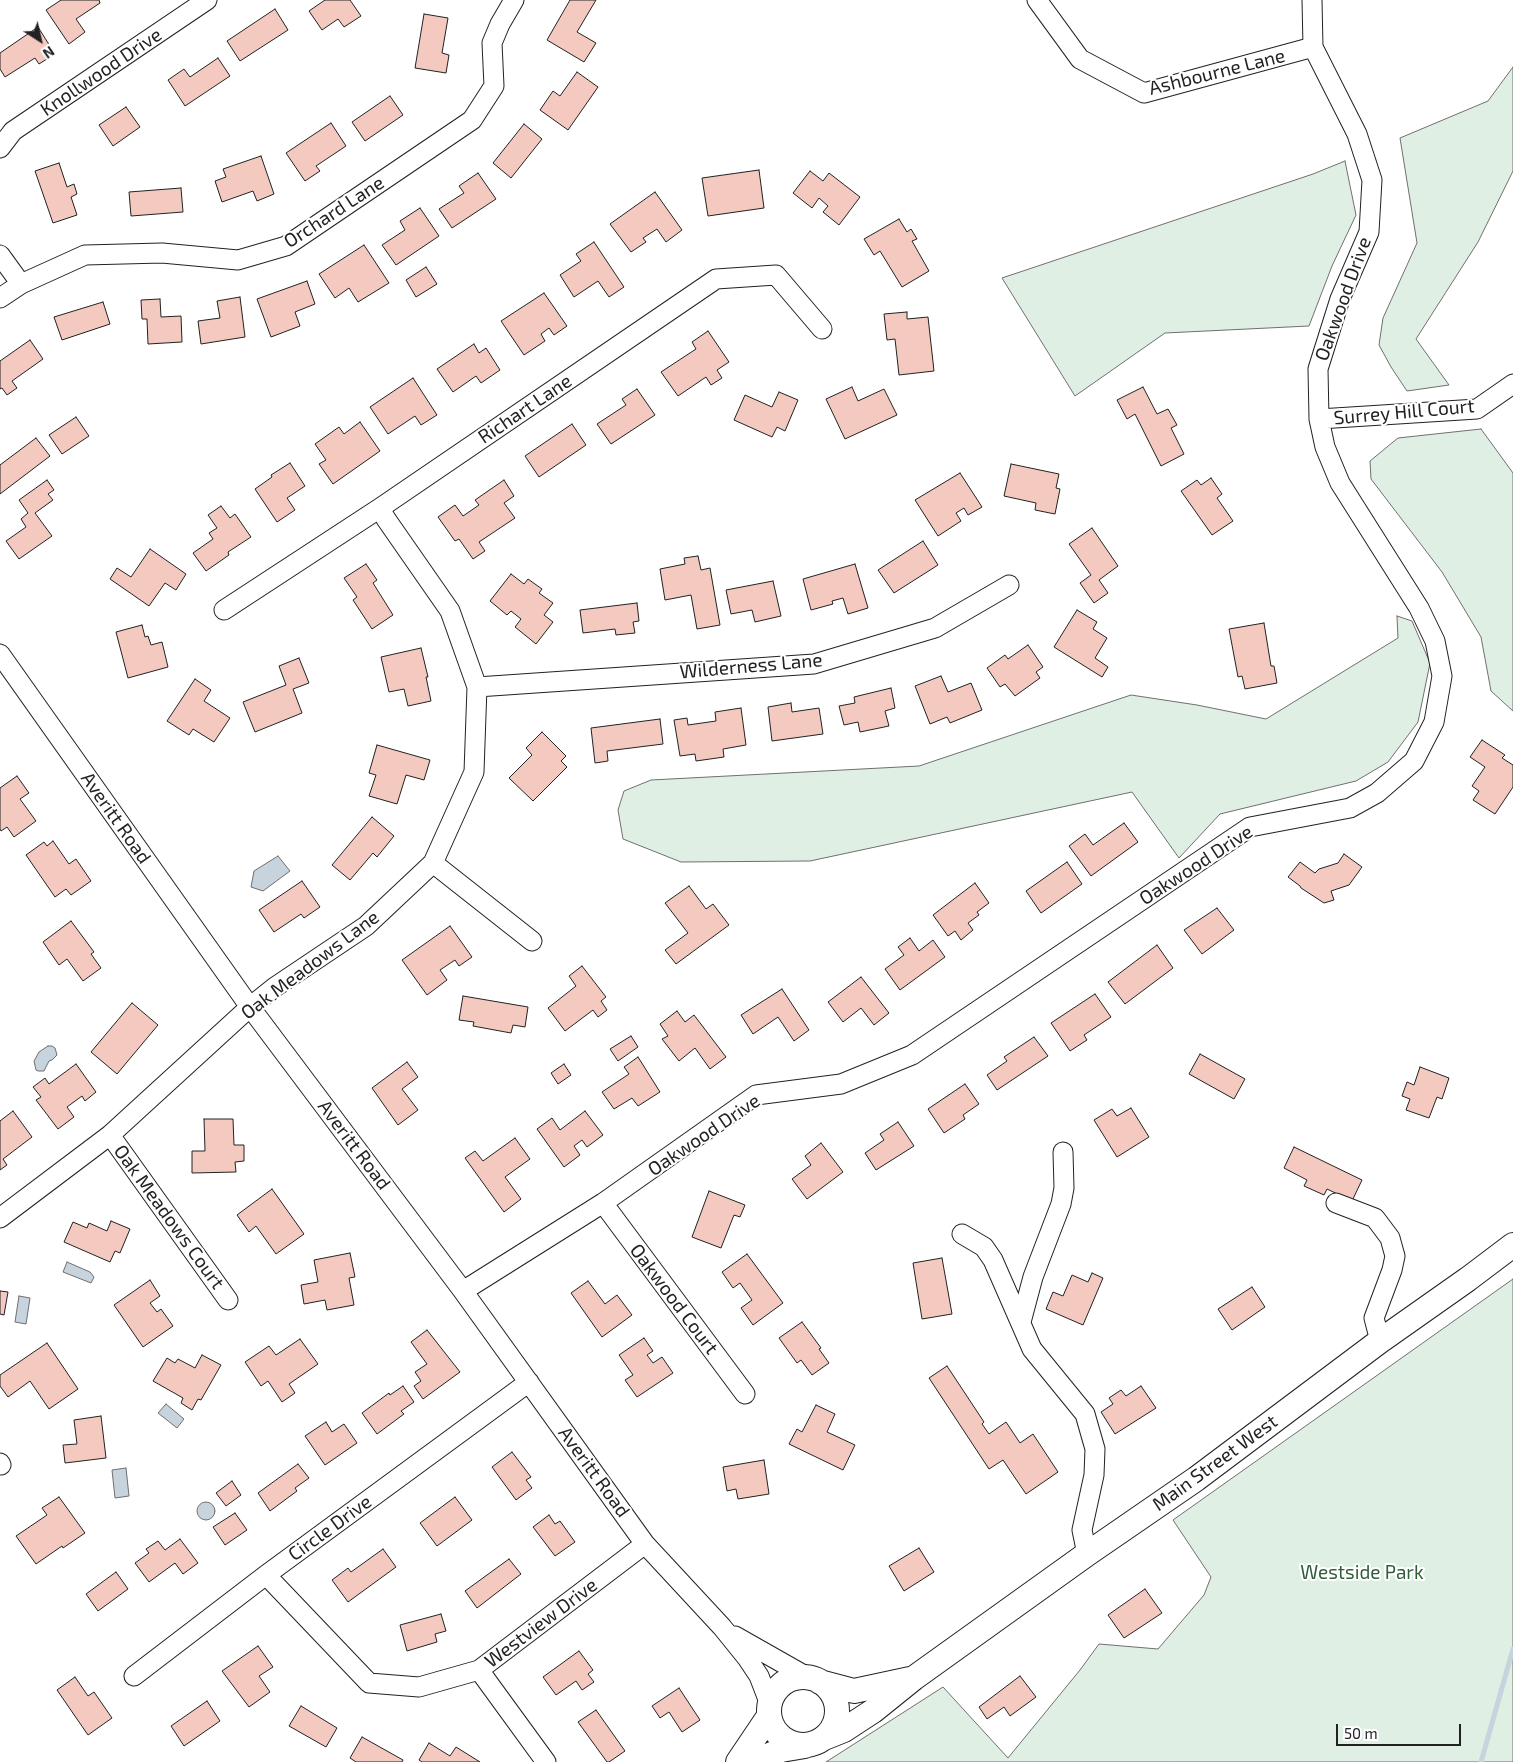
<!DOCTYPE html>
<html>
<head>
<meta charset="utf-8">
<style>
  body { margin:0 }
  #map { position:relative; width:1513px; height:1762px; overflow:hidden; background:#fff; font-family:"Exo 2",sans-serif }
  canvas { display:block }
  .north { position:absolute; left:15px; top:15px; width:50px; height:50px; -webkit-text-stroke:4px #fff; paint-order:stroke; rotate:145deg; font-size:14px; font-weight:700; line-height:20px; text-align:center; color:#222 }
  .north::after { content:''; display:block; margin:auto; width:18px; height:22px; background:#222; clip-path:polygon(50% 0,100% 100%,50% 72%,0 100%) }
  .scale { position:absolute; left:1336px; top:1724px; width:125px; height:22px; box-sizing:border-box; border:2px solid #222; border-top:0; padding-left:6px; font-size:15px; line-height:18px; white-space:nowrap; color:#222; -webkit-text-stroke:4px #fff; paint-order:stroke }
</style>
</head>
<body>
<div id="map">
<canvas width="1513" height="1762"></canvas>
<div class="north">N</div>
<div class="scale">50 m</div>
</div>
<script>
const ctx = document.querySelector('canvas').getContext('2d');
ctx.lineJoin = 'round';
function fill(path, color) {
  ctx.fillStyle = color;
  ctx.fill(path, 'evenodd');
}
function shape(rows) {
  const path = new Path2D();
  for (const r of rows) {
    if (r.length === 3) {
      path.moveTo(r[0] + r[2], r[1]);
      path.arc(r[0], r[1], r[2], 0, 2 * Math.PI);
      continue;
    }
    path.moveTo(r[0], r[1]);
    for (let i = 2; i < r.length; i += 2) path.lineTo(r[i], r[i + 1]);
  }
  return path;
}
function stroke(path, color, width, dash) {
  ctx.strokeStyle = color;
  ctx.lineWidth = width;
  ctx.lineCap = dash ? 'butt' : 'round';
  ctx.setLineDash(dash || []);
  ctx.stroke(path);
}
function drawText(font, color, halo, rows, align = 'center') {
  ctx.font = font + ' "Exo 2",sans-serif';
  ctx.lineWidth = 4;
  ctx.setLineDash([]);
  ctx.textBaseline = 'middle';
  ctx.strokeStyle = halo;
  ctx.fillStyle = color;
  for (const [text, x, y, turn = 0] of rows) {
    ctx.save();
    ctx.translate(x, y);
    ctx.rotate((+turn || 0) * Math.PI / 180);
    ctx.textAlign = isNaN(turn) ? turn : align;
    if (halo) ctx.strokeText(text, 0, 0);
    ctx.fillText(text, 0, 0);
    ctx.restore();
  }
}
const green = shape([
  [1513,67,1513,171,1478,242,1416,339,1449,385,1407,391,1391,367,1379,345,1383,318,1417,243,1400,138,1488,101,1513,67],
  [1345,161,1356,215,1332,266,1309,326,1165,333,1075,396,1002,278,1313,174,1345,161],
  [1481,429,1513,473,1513,711,1491,691,1481,637,1442,572,1371,479,1370,461,1398,438,1481,429],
  [1397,616,1412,621,1430,663,1418,722,1388,762,1356,781,1220,814,1179,858,1132,792,810,861,681,862,623,839,618,810,624,791,651,780,919,766,1131,695,1197,705,1266,719,1398,638,1397,616],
  [1513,1279,1513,1762,826,1762,943,1687,1008,1758,1080,1670,1099,1644,1158,1649,1204,1595,1211,1577,1173,1520,1513,1279]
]);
const water = shape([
  [278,856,290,871,263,891,251,887,254,871,278,856],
  [48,1046,52,1046,55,1048,57,1055,52,1060,49,1061,44,1071,38,1071,36,1070,34,1061,39,1052,48,1046],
  [67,1262,90,1272,94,1277,91,1283,63,1272,67,1262],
  [19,1296,30,1298,26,1324,15,1322,19,1296],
  [166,1404,184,1419,177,1428,158,1413,166,1404],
  [126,1468,129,1496,115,1498,112,1470,126,1468],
  [206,1511,9]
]);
const stream = shape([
  [1481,1762,1513,1649]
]);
const building = shape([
  [61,0,99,0,100,3,76,19,85,32,69,44,46,10,61,0],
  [325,0,350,0,361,16,344,27,338,19,322,30,309,11,325,0],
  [570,0,596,0,577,32,596,43,584,62,547,40,570,0],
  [275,9,288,30,240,61,227,41,275,9],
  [424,14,448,18,442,53,449,55,446,73,415,68,424,14],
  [38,27,55,54,39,64,35,58,5,77,0,69,0,53,38,27],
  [218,58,230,76,185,106,168,80,184,69,190,77,218,58],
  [577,72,598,87,568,130,540,110,553,91,560,96,577,72],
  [390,96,403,115,365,141,352,122,390,96],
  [126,107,140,127,113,146,99,125,126,107],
  [331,123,346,146,316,166,320,171,305,181,286,153,331,123],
  [524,124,542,139,511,178,493,163,524,124],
  [261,156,274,194,257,201,253,191,222,202,215,181,226,177,223,169,261,156],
  [59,163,67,187,74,184,77,194,71,197,77,215,53,223,35,171,59,163],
  [759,170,764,208,708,216,702,178,759,170],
  [810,171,823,181,829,173,860,197,839,225,823,212,828,206,819,198,812,208,793,193,810,171],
  [478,173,496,199,452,228,439,209,464,193,459,186,478,173],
  [181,188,183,212,131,216,129,192,181,188],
  [655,192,682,230,666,242,657,229,643,238,646,242,631,252,610,224,655,192],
  [420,208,439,236,396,265,382,245,405,230,400,221,420,208],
  [899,219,907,232,911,229,917,239,912,241,929,271,902,287,880,251,874,255,864,239,899,219],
  [594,242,624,287,609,297,598,281,574,297,560,275,581,261,576,254,594,242],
  [364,245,389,283,358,302,349,288,335,298,319,274,364,245],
  [426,267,437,284,416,297,406,280,426,267],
  [307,281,315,304,295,312,300,326,271,337,257,299,307,281],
  [544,293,567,326,554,335,549,328,541,334,545,341,524,355,501,321,544,293],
  [240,297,245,337,201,344,198,321,220,318,217,301,240,297],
  [160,299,161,317,181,316,182,342,148,344,147,319,142,319,141,300,160,299],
  [103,302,110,324,62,340,54,317,103,302],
  [907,312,907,319,928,317,934,371,899,375,895,339,887,340,884,314,907,312],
  [708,331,729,362,717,370,722,378,711,385,706,377,678,396,661,372,696,349,692,342,708,331],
  [30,340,43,359,12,381,17,388,7,395,2,388,0,389,0,361,30,340],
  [474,344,479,353,486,348,500,370,481,383,476,376,453,392,437,369,474,344],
  [413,378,437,415,421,425,415,416,388,434,370,407,413,378],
  [852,387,858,401,884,389,897,415,845,439,826,399,852,387],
  [1143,387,1157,414,1168,409,1177,425,1171,428,1184,454,1161,466,1135,414,1127,419,1117,400,1143,387],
  [637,389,655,415,611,444,597,424,626,405,622,399,637,389],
  [779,392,798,400,785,431,777,427,772,437,734,420,745,395,772,407,779,392],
  [76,417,89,436,62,454,49,435,76,417],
  [360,422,380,451,333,484,319,464,326,460,315,444,339,427,344,434,360,422],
  [572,424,586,445,539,477,525,456,572,424],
  [36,438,50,456,0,494,0,465,36,438],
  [290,463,305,486,287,498,295,510,277,522,255,489,272,477,271,475,290,463],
  [1011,464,1059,474,1056,488,1060,489,1055,514,1035,510,1036,503,1004,496,1011,464],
  [960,473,982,507,968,515,964,508,956,513,961,521,938,536,915,500,960,473],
  [1211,478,1222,494,1217,498,1233,521,1212,535,1181,491,1197,480,1201,485,1211,478],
  [47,480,54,490,48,494,53,500,35,513,52,536,19,559,6,541,26,527,21,519,28,513,19,500,47,480],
  [504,480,514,496,504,503,515,518,479,542,485,551,473,559,459,539,455,541,438,517,455,505,463,516,479,505,475,500,504,480],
  [221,506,230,518,235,514,251,537,228,552,229,555,206,571,193,553,213,539,209,533,217,528,208,515,221,506],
  [1092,528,1118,566,1099,580,1108,593,1094,603,1080,583,1091,575,1069,544,1092,528],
  [923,541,938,565,894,593,878,570,923,541],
  [150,549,186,574,176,590,165,583,149,606,110,579,117,568,131,577,150,549],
  [698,556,701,570,710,568,720,625,697,629,691,595,665,600,660,569,685,564,684,558,698,556],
  [366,564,377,580,373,583,393,615,372,629,353,600,357,597,344,578,366,564],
  [855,564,868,608,848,614,843,598,832,601,833,604,811,610,803,579,855,564],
  [511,574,524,584,528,579,542,589,539,593,553,603,544,615,553,622,536,644,515,627,521,619,511,611,507,615,490,601,511,574],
  [773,581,781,616,755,622,752,610,731,614,726,590,773,581],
  [637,603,639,621,633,622,635,633,616,635,615,629,583,633,580,610,637,603],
  [1077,610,1097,622,1093,629,1107,638,1095,658,1108,667,1102,677,1054,647,1077,610],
  [1264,623,1271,666,1274,666,1277,683,1245,689,1242,676,1238,677,1229,629,1264,623],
  [142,625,145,637,148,636,151,645,162,642,168,667,128,678,116,632,142,625],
  [1028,645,1043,667,1036,672,1040,678,1015,696,1005,684,1000,687,987,668,1005,655,1008,659,1028,645],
  [421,648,428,677,426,677,431,701,408,706,404,689,389,692,381,657,421,648],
  [299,658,309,683,293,689,302,713,255,732,243,702,286,685,279,666,299,658],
  [941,676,948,692,971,683,982,710,950,723,947,717,930,724,915,686,941,676],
  [195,679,211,690,204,701,230,718,214,742,193,729,189,735,167,721,195,679],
  [891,688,895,708,885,711,889,726,860,732,858,722,844,725,839,706,855,703,854,697,891,688],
  [791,703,792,712,819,708,823,734,772,741,768,707,791,703],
  [741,708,746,745,723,749,724,757,696,761,695,754,680,756,674,720,687,718,688,725,716,721,715,712,741,708],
  [660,719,663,744,607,751,608,761,595,763,591,728,660,719],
  [542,732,566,756,561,761,567,767,533,801,509,778,532,755,526,748,542,732],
  [1482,740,1505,755,1502,758,1513,765,1513,787,1495,814,1473,800,1479,791,1472,786,1485,767,1470,757,1482,740],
  [377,745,430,760,424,780,406,775,397,804,369,796,376,775,369,773,377,745],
  [17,776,29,793,20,799,36,821,14,837,7,827,1,831,0,829,0,788,17,776],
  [372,817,394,836,377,857,373,853,350,880,332,865,372,817],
  [1124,823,1138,842,1091,876,1069,846,1085,834,1093,845,1124,823],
  [53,841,69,864,76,859,91,881,71,895,66,889,55,897,26,855,44,842,47,846,53,841],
  [1344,854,1362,867,1349,885,1331,891,1334,900,1324,903,1301,888,1300,886,1288,877,1300,862,1315,873,1319,869,1338,863,1344,854],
  [1067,862,1082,884,1041,913,1026,891,1067,862],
  [302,881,320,907,304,918,301,914,274,932,259,910,302,881],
  [975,883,989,903,977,912,979,915,968,923,973,930,961,940,955,931,948,936,933,915,975,883],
  [689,886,706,909,713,904,729,925,676,964,665,950,688,933,665,903,689,886],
  [1217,908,1234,930,1202,954,1184,930,1217,908],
  [71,921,94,952,91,954,101,968,83,981,67,959,59,965,43,942,71,921],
  [450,926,472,957,459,966,455,960,440,970,447,980,427,995,402,960,450,926],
  [910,938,919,951,933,940,945,957,900,990,885,969,904,955,898,947,910,938],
  [1157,945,1173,968,1125,1004,1108,982,1157,945],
  [582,966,606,997,601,1001,607,1010,598,1017,593,1010,565,1031,548,1008,576,986,569,976,582,966],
  [861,977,889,1013,874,1025,861,1008,843,1022,828,1002,861,977],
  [782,989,809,1030,794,1041,778,1017,753,1034,741,1015,782,989],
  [1095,994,1111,1017,1084,1035,1087,1040,1070,1051,1051,1023,1095,994],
  [463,996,528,1007,525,1027,513,1025,511,1033,473,1026,474,1022,459,1020,463,996],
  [132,1003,158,1025,117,1074,91,1052,132,1003],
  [677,1011,685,1022,694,1015,726,1057,710,1069,695,1048,679,1061,662,1039,668,1036,660,1024,677,1011],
  [631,1036,638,1047,618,1061,610,1049,631,1036],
  [1034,1037,1048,1056,997,1090,987,1075,1007,1061,1004,1057,1034,1037],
  [1200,1054,1245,1079,1234,1099,1189,1074,1200,1054],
  [638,1057,660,1092,638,1106,632,1098,614,1109,602,1092,629,1074,624,1067,638,1057],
  [407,1062,418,1077,402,1089,418,1110,398,1125,372,1088,407,1062],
  [76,1064,96,1092,85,1101,82,1096,67,1107,74,1117,58,1129,36,1100,41,1097,33,1087,45,1078,49,1084,76,1064],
  [564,1064,571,1075,558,1084,551,1073,564,1064],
  [1420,1067,1449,1078,1442,1099,1437,1097,1429,1118,1406,1110,1410,1099,1402,1096,1407,1082,1414,1085,1420,1067],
  [965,1084,979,1104,963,1115,965,1119,944,1133,928,1109,965,1084],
  [1131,1108,1149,1137,1117,1157,1094,1120,1112,1109,1117,1116,1131,1108],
  [13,1111,32,1137,3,1159,7,1165,0,1170,0,1121,13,1111],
  [585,1111,603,1135,587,1147,582,1140,574,1146,580,1155,564,1167,537,1129,552,1118,560,1130,585,1111],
  [204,1119,233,1119,234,1145,244,1145,244,1161,235,1162,236,1172,192,1173,192,1151,205,1151,204,1119],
  [898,1122,914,1146,876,1170,865,1153,884,1140,880,1134,898,1122],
  [515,1138,530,1159,505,1177,521,1199,504,1212,465,1158,475,1151,483,1161,515,1138],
  [821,1143,843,1172,807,1199,792,1179,811,1165,805,1156,821,1143],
  [1294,1147,1362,1180,1352,1201,1327,1189,1324,1195,1304,1186,1307,1180,1284,1168,1294,1147],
  [272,1189,304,1234,276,1254,256,1226,249,1232,237,1215,272,1189],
  [709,1191,745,1205,740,1217,734,1215,721,1248,692,1237,709,1191],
  [111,1221,130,1229,120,1253,115,1251,110,1262,64,1242,73,1222,87,1228,89,1223,107,1231,111,1221],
  [350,1253,355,1277,349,1278,354,1305,327,1310,325,1300,304,1304,301,1285,318,1282,314,1260,350,1253],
  [747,1254,783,1303,753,1325,741,1308,752,1300,740,1283,733,1288,722,1272,747,1254],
  [942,1258,952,1314,922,1319,913,1263,942,1258],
  [1092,1273,1103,1278,1083,1325,1046,1309,1053,1292,1063,1296,1072,1275,1088,1282,1092,1273],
  [150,1280,160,1296,150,1303,157,1312,161,1309,173,1326,143,1347,114,1305,150,1280],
  [588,1281,605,1304,617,1295,632,1315,602,1337,571,1293,588,1281],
  [1252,1287,1265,1307,1232,1330,1218,1309,1252,1287],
  [0,1291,8,1292,4,1315,0,1314,0,1291],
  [802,1322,821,1348,819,1349,829,1363,812,1375,801,1360,797,1363,779,1338,802,1322],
  [427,1330,460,1372,423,1399,414,1386,421,1381,415,1372,427,1364,411,1342,427,1330],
  [644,1338,653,1351,647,1355,653,1363,662,1357,673,1373,637,1397,625,1380,633,1375,619,1355,644,1338],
  [300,1339,318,1364,289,1384,295,1393,282,1402,268,1381,261,1386,245,1362,269,1346,276,1355,300,1339],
  [47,1343,78,1389,49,1409,30,1381,8,1397,0,1386,0,1375,47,1343],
  [202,1355,221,1365,201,1400,198,1399,192,1410,181,1403,183,1398,153,1381,167,1358,175,1363,178,1359,195,1368,202,1355],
  [947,1366,984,1422,982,1424,989,1434,1006,1422,1020,1443,1033,1434,1058,1472,1026,1494,1003,1460,989,1469,929,1378,947,1366],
  [403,1386,414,1402,401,1411,404,1414,377,1434,362,1413,389,1393,390,1395,403,1386],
  [1141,1386,1156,1408,1115,1434,1101,1412,1113,1404,1109,1398,1121,1390,1126,1396,1141,1386],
  [816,1405,835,1414,827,1432,855,1445,843,1470,789,1444,797,1429,802,1432,816,1405],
  [101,1416,106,1458,65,1463,63,1445,77,1444,74,1420,101,1416],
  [326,1422,332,1432,344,1424,357,1443,325,1465,305,1436,326,1422],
  [512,1452,531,1477,526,1480,532,1488,516,1500,492,1467,512,1452],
  [764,1460,769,1494,738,1499,736,1489,727,1491,723,1467,764,1460],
  [298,1464,309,1478,295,1488,297,1491,270,1511,258,1493,298,1464],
  [232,1481,241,1495,226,1506,216,1493,232,1481],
  [59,1497,85,1533,63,1548,62,1546,36,1564,16,1536,47,1515,42,1508,59,1497],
  [455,1497,472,1520,437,1546,420,1523,455,1497],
  [235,1513,247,1530,225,1545,213,1527,235,1513],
  [549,1515,555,1524,560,1521,575,1542,555,1556,533,1527,549,1515],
  [180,1539,198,1563,183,1574,175,1563,149,1582,135,1563,149,1553,146,1549,158,1541,165,1550,180,1539],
  [919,1548,934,1572,904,1591,889,1566,919,1548],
  [383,1549,396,1567,348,1602,332,1580,348,1568,351,1572,383,1549],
  [509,1559,521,1574,477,1608,465,1591,509,1559],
  [116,1572,128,1589,98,1611,86,1594,116,1572],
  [1145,1589,1162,1613,1124,1638,1108,1615,1145,1589],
  [441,1614,446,1631,435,1634,437,1642,407,1651,400,1625,441,1614],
  [258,1646,273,1667,259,1676,270,1692,249,1707,222,1671,258,1646],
  [579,1651,593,1670,588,1674,594,1682,582,1690,576,1681,556,1695,543,1677,579,1651],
  [1020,1676,1036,1697,1010,1716,1004,1707,987,1719,979,1707,1020,1676],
  [75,1677,88,1696,94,1692,112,1718,88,1735,57,1690,75,1677],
  [679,1688,700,1720,682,1732,669,1712,660,1718,652,1706,679,1688],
  [207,1701,220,1721,184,1746,171,1726,207,1701],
  [301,1706,337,1728,326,1747,289,1726,301,1706],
  [596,1710,625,1751,609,1762,607,1762,578,1722,596,1710],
  [362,1737,403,1760,402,1762,356,1762,350,1758,362,1737],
  [429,1743,450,1756,456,1747,480,1762,422,1762,419,1760,429,1743]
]);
const minor = shape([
  [1037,0,1080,59,1144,93,1313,47],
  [0,148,13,131,207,0],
  [0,255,21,284],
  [0,298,21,284,85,255,162,253,238,260,286,246,472,120,494,86,492,43,500,24,514,0],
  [1319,419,1477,409,1513,384],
  [224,610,380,508,716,279,776,275,822,329],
  [0,654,250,1007,463,1291,645,1544,722,1627,747,1658,759,1676,769,1702],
  [477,687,814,664,935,628,1009,585],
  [433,863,532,941],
  [110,1135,228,1300],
  [603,1203,745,1394],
  [1336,1203,1375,1218,1390,1238,1393,1249,1395,1256,1392,1270,1374,1318,1380,1341],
  [0,1218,110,1135,250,1007,275,987,366,926,433,863,474,772,477,687,450,611,386,519,380,508],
  [962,1234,984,1247,993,1260,1032,1349,1085,1414,1095,1449,1094,1475,1082,1530,1087,1554],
  [463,1291,603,1203,756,1095,841,1084,912,1055,1250,827,1350,808,1377,793,1414,761,1434,722,1442,676,1435,641,1419,608,1340,483,1325,447,1319,419,1318,369,1340,299,1369,232,1372,180,1357,134,1313,47,1312,0],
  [1021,1322,1033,1277,1061,1204,1064,1188,1063,1152],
  [0,1463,1,1465],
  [266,1575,369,1683,419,1687,479,1670,645,1544],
  [735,1636,809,1678],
  [479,1670,546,1762],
  [134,1676,266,1575,529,1382]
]);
const major = shape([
  [803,1711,34],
  [820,1682,854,1691,910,1679],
  [824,1738,844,1730,873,1711,914,1678,1087,1554,1196,1479,1380,1341,1468,1279,1513,1245],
  [738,1762,769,1716],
  [760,1762,763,1758,781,1750,805,1746]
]);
const streetNames = [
  ["Knollwood Drive",101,72,-34],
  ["Ashbourne Lane",1217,72,-14],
  ["Orchard Lane",334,212,-33],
  ["Oakwood Drive",1343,299,-70],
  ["Richart Lane",525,409,-34],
  ["Surrey Hill Court",1404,412,-5],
  ["Wilderness Lane",751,666,-5],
  ["Averitt Road",116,818,55],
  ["Oakwood Drive",1196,865,-33],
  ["Oak Meadows Lane",310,965,-37],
  ["Oakwood Drive",704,1135,-34],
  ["Averitt Road",354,1145,53],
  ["Oak Meadows Court",169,1217,54],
  ["Oakwood Court",674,1299,53],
  ["Main Street West",1215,1463,-36],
  ["Averitt Road",594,1472,54],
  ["Circle Drive",330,1528,-36],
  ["Westview Drive",541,1623,-37]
];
const parkNames = [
  ["Westside Park",1362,1573]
];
fill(green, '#e0efe3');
stroke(green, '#6f6f6f', 1);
fill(water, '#c7d3dd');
stroke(water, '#6f6f6f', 1);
stroke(stream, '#c7d3dd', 5);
fill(building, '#f3c9c0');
stroke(building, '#222', 1);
stroke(minor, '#222', 21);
stroke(major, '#222', 26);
stroke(minor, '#fff', 19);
stroke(major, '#fff', 24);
drawText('19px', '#222', '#fff', streetNames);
drawText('19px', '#2f5e38', '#fff', parkNames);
</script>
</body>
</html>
